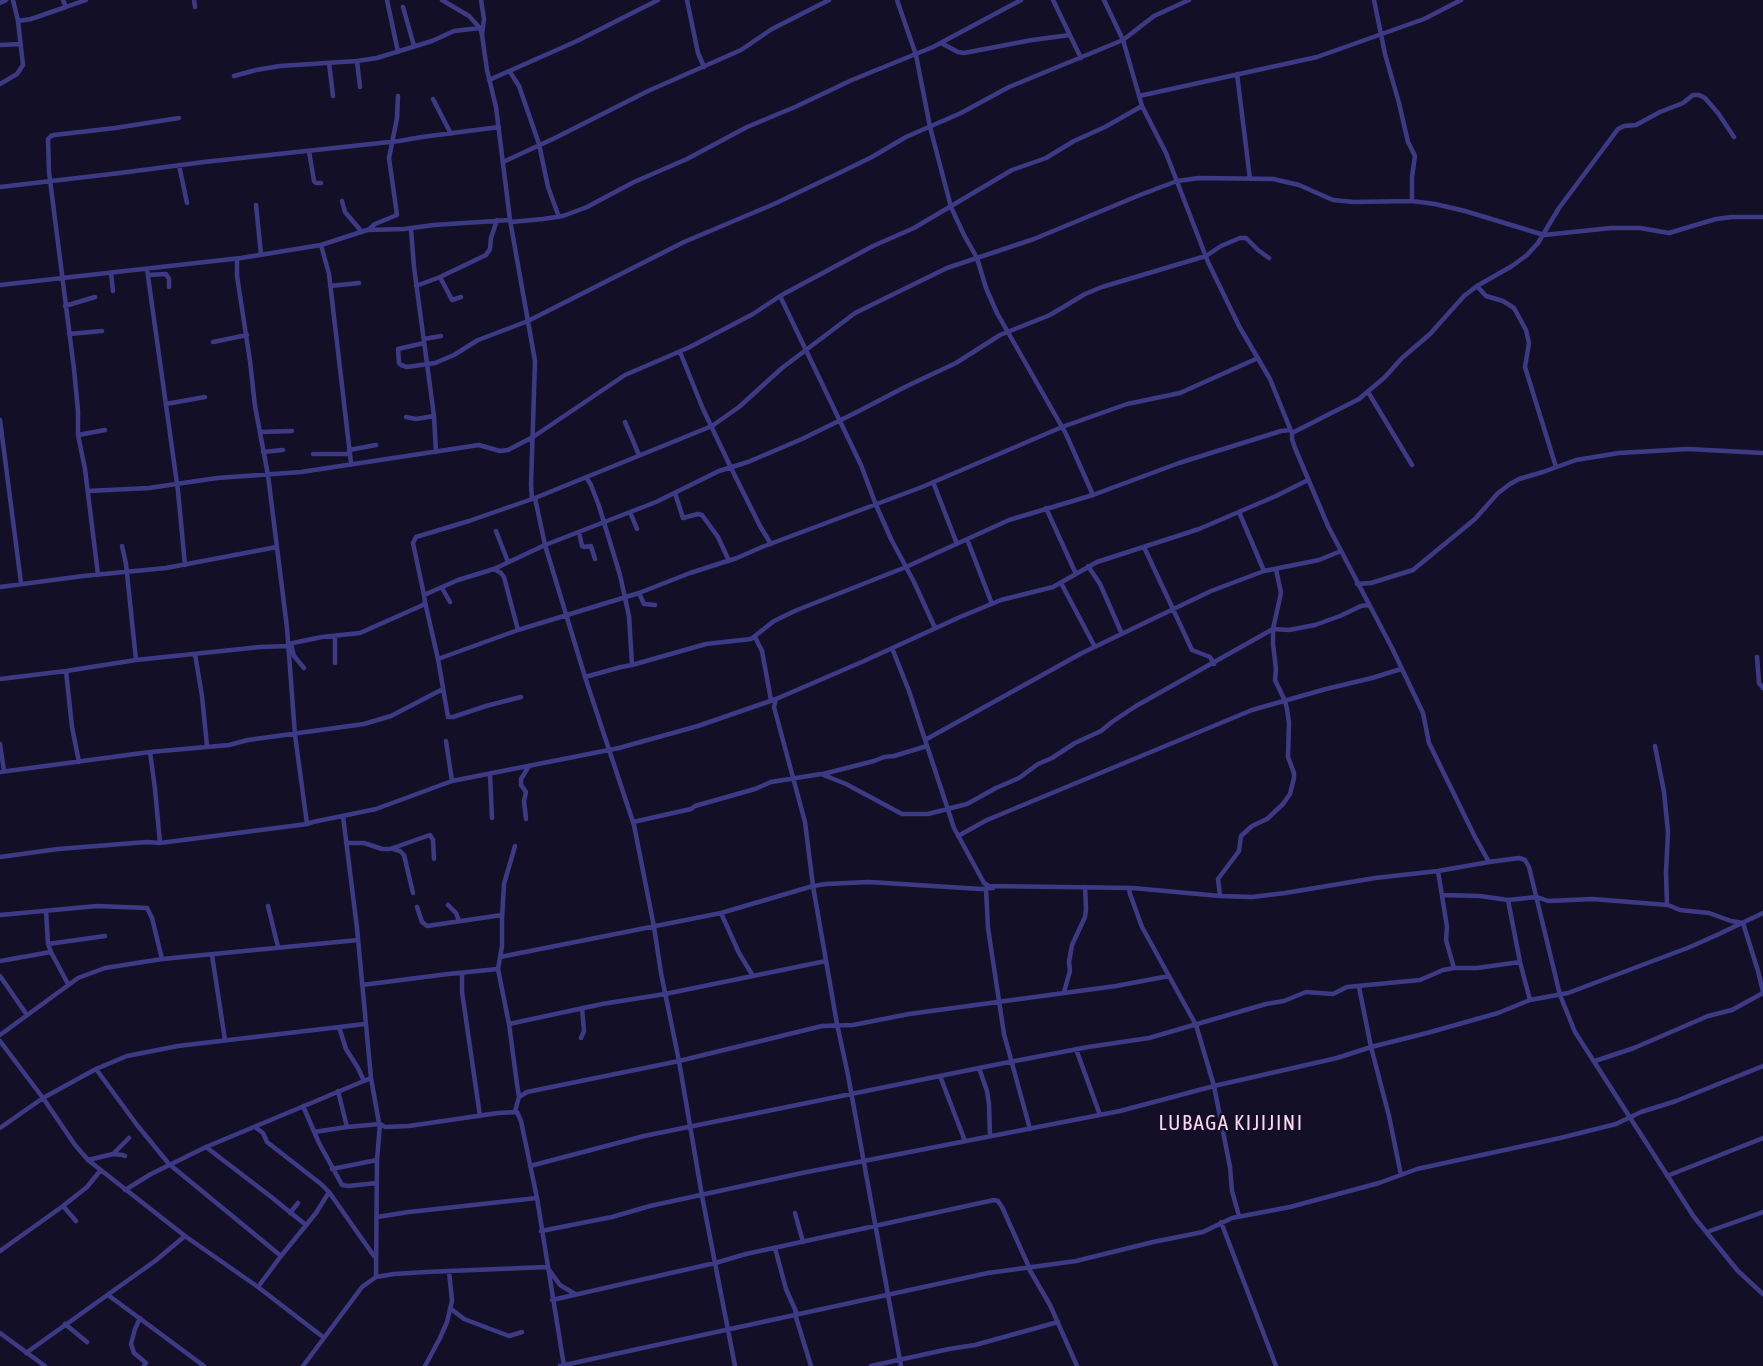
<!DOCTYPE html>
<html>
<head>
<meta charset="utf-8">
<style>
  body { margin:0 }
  canvas { display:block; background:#130f26 }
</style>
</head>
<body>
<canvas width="1763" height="1366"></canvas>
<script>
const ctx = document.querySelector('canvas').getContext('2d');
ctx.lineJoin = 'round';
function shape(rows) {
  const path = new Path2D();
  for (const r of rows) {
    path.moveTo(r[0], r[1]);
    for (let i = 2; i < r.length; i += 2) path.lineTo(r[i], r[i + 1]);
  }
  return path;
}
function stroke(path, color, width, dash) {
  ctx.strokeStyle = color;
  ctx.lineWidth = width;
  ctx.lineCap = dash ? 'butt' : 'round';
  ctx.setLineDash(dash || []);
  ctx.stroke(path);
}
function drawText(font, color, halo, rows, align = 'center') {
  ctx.font = font + ' "Asap Condensed",sans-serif';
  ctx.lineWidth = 5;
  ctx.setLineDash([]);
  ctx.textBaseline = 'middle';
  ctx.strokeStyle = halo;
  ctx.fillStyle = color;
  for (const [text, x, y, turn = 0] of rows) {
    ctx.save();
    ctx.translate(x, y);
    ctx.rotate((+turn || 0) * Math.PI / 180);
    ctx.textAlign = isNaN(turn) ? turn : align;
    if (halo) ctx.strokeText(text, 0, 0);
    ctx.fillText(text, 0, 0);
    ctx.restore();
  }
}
const street = shape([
  [63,0,66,7,86,0],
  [194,0,195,7],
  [387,0,398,52],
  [442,0,469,16,480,28,482,35,487,70,496,107,510,220,535,361,531,485,532,499],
  [481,0,484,19,482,35],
  [687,0,698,53,704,67],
  [897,0,916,55,930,127,951,207,964,235,977,258,986,288,997,313,1066,434,1093,495],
  [1053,0,1081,58],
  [1104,0,1123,40,1142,106,1166,153,1208,262,1239,326,1270,379,1291,431],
  [1374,0,1385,54,1399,103,1408,142,1415,156,1412,177,1412,201],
  [0,3,6,0],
  [403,7,414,46],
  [18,21,31,19,66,7],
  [941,43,958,52,964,53,1032,40,1070,35],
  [0,45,21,44],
  [357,61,360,87],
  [329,63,333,96],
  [510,72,519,86,539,144,548,187,559,217],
  [1237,74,1250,179],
  [234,76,256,70,280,66,357,61,377,58,432,41,454,31,480,28],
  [489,80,577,41,658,0],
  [0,84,17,74,23,65,18,21,13,0],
  [1139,96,1317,57,1424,19,1461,0],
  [433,99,451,134],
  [309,151,314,181,316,183,321,183],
  [503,162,555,138,648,91,741,50,772,29,829,0],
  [179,165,187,203],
  [0,187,120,173,204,162,399,141,422,137,499,127],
  [342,201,345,212,362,232],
  [256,205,261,254],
  [511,222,543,219,563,216,587,207,634,182,687,159,747,127,795,107,852,80,933,47,1021,0],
  [411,229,414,267,434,416,436,452],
  [368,230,375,224,397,215,389,158,397,118,398,96],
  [321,245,329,274,351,463],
  [237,259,237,276,250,361,255,406,268,475,287,628,295,735,307,824],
  [147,269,178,491,185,565],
  [111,273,113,291],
  [148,275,166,274,169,279,169,287],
  [440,277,486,255,490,249,491,238,497,220],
  [0,285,241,258,321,245,367,230,404,229,434,225,510,220],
  [330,286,359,283],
  [416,286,440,277,452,300,461,297],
  [1477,286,1486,296,1503,301,1514,308,1526,330,1529,343,1525,367,1556,467],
  [780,296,861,465,876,505,891,539,914,582,935,628],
  [65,306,95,297],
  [69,334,102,331],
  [424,339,441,336],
  [213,342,247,335],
  [424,343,398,349,399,363,401,365,407,367,435,363,454,355,478,340,528,321,684,242,774,204,835,175,872,157,906,137,961,113,1009,87,1123,40,1154,16,1189,0],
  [680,352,703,409,734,474,760,526,771,544],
  [1368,392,1412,465],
  [166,404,205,397],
  [406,417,416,419,434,416],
  [0,420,21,583],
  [625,422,639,455],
  [260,432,292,431],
  [78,435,105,430],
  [349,450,376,445],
  [263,452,283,450],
  [313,454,350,454],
  [586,477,591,485,599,506,620,575,629,616,632,665,706,644,751,639,774,621,797,610,906,567,1009,520,1093,495,1179,463,1281,431,1290,430],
  [933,482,957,544],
  [88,491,149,488,217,478,301,472,479,445,500,451,508,450,533,437,625,375,690,347,753,314,780,296,873,246,914,228,1012,170,1046,158,1074,141,1105,127,1142,106],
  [675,493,683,518,698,514,702,515,718,537,729,561],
  [535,498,545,545,585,677,634,825,654,927,661,973,679,1061,702,1196,735,1366],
  [1046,508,1076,574],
  [630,512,637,529],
  [1239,512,1264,571],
  [496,531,508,562],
  [579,532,582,546,584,547,591,546,595,559],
  [967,539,992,604],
  [122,546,126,564,136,660],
  [1144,547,1192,650,1210,657,1214,664],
  [1088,566,1100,584,1122,634],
  [494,569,501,573,504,577,518,630],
  [98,575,85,469,78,435,78,411,74,369,49,172,48,139,51,136,54,135,115,128,179,118],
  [1061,583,1095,647],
  [1357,584,1371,583,1413,570,1475,519,1498,493,1510,484,1519,479,1543,472,1576,460,1619,453,1688,449,1763,453],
  [0,587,83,576,166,568,277,547],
  [442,588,450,602],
  [639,593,644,604,655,605],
  [424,595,458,580,494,569,545,545,656,502,719,471,748,462,802,439,855,413,907,386,956,363,1000,335,1050,315,1085,294,1102,287,1206,256,1221,246,1240,238,1246,238,1258,250,1269,258],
  [425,602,438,659,448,717,453,717,486,706,521,697],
  [335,636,335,663],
  [755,637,762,651,771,700],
  [288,644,322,637,360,633,423,605,425,602,424,595,413,543,416,537,469,521,535,498,712,426,739,407,782,368,855,313,947,268,1034,239,1140,195,1177,181,1199,178,1273,179,1299,185,1333,200,1354,202,1412,201,1435,204,1465,211,1544,235,1611,228,1640,228,1669,233,1716,219,1732,217,1763,217],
  [291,644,294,656,304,668],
  [892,648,909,691,954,828,984,883,989,886,1133,888,1220,896,1252,897,1285,893,1375,878,1438,871,1489,862,1519,858,1525,860,1529,867,1560,995,1575,1032,1694,1217,1738,1271,1763,1294],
  [195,654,202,696,207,746],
  [1757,657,1759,683,1763,688],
  [438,659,518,630,639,593,690,573,737,558,762,547,922,487,1062,427,1127,404,1180,393,1258,358],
  [66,671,72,727,79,762],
  [585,677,621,667,632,665],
  [0,679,66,671,136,660,260,647,288,646],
  [776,699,774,707,805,822,813,886,837,1024,848,1075,901,1366],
  [925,740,1082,653,1211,591,1264,571,1319,560,1341,551],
  [446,741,452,781],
  [0,744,4,771],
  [1655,746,1664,792,1668,832,1666,872,1667,905],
  [150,752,155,789,160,843],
  [0,772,150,752,229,745,248,740,364,724,391,716,443,689],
  [823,774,874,761,884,757,894,756,927,746],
  [490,775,492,818],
  [343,816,357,928,371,1078,379,1123,385,1127,409,1126,498,1113,517,1112,521,1121,537,1198,564,1366],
  [526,819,524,801,526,792,521,785,521,779,529,766],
  [633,822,691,809,695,806,755,789,771,782,821,774,846,784,902,814,928,814,967,804,996,788,1019,778,1038,764,1052,758,1075,743,1101,731,1112,722,1136,706,1273,629,1289,630,1315,625,1340,616,1361,606,1368,605],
  [958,836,987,820,1252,710,1326,689,1372,678,1401,669],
  [346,843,364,843,382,849,390,849,430,835,433,840,434,859],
  [515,846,504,884,502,919,502,946,498,969,509,1024,517,1084,519,1097,515,1111],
  [393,849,400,851,404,855,413,893],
  [0,857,58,849,147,842,160,843,307,824,313,822,376,809,452,781,619,748,698,726,776,699,864,661,960,617,1001,600,1053,587,1097,562,1199,529,1276,496,1308,480],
  [1489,862,1475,837,1429,743,1423,713,1392,648,1328,526,1295,448,1292,439,1292,433,1359,399,1385,377,1402,358,1430,334,1464,296,1477,286,1512,266,1527,255,1538,243,1559,208,1618,129,1624,126,1636,125,1660,112,1683,103,1693,95,1699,95,1705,98,1718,113,1734,137],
  [1438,871,1447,927,1446,940,1454,968],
  [1129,888,1130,894,1142,927,1196,1025,1214,1086,1230,1167,1232,1191,1239,1216],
  [986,889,988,928,1004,1034,1030,1129],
  [1442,895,1480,896,1508,900,1537,897,1548,901,1592,899,1668,905,1680,910,1709,913,1731,921,1743,923,1758,971,1763,992],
  [1220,896,1218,879,1239,851,1241,836,1252,826,1267,819,1283,804,1290,794,1294,778,1294,773,1288,757,1289,723,1287,709,1285,701,1275,680,1276,669,1273,644,1273,629,1281,593,1276,569],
  [1508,900,1520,962,1530,1000],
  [448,905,456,913,459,921],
  [268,906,278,947],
  [417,907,422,922,427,926,502,915],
  [46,911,48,944,52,954,68,984],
  [721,913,739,953,753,976],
  [0,915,97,906,147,908,152,918,162,959],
  [48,944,105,936],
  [212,955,225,1040],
  [500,957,721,913,813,886,826,884,869,882,981,889,993,888],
  [0,961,51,952],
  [462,973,462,992,480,1116],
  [0,976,27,1015],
  [362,985,448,974,498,969],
  [1359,987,1371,1047,1389,1116,1401,1175],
  [1064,992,1070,971,1069,962,1072,945,1085,917,1086,909,1085,887],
  [509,1024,602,1004,665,994,826,961],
  [339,1027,346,1049,358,1068,364,1081],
  [0,1035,78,978,105,968,162,959,358,940],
  [581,1038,584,1031,582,1008],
  [0,1041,43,1098,75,1145,88,1160,185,1236,258,1287,323,1337],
  [1076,1049,1100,1115],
  [1595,1061,1634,1048,1708,1016,1732,1010,1763,993],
  [979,1068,987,1091,989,1104,990,1136],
  [96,1069,137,1125,169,1164,281,1256],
  [940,1076,965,1141],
  [338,1091,347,1127],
  [519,1097,527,1092,679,1061,822,1026,853,1025,909,1014,1116,986,1169,976],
  [303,1106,319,1143,342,1185,348,1186,377,1183],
  [255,1127,263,1133,267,1142,321,1184,329,1192,316,1213,281,1256,258,1287],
  [0,1128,43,1098,96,1069,127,1056,178,1046,365,1024],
  [314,1132,347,1127,380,1124,377,1160,376,1277],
  [206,1147,270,1196,306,1225],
  [113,1154,123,1155,125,1156],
  [88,1160,113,1154,129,1138],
  [530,1166,644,1136,994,1065,1088,1047,1149,1038,1266,1004,1284,1001,1306,992,1333,994,1347,987,1420,980,1443,970,1454,968,1477,968,1520,962],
  [332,1169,377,1160],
  [1667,1176,1763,1138],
  [125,1190,151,1174,206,1147,371,1078],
  [329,1192,374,1256],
  [63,1206,76,1221],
  [290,1213,298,1203],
  [795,1213,803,1242],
  [377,1217,409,1212,537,1198],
  [1221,1222,1276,1366],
  [541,1231,612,1217,650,1206,802,1173,1120,1111,1214,1086,1337,1058,1371,1047,1427,1033,1498,1013,1530,1000,1568,993,1690,947,1719,934,1763,913],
  [1707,1232,1763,1212],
  [775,1248,786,1289,797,1314],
  [0,1251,63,1206,87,1187,100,1171],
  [1028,1267,1050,1305,1077,1366],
  [108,1295,204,1366],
  [552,1300,715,1263,746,1254,994,1200,998,1201,1002,1207,1029,1267],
  [450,1308,464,1319,509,1336,522,1332],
  [795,1314,811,1366],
  [140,1318,135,1329,131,1344,134,1353,146,1363,144,1366],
  [65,1324,87,1342],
  [0,1333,45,1366],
  [26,1353,155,1261,185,1236],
  [303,1366,362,1287,376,1277,394,1274,426,1272,547,1267,560,1285,575,1294],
  [425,1366,440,1338,447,1322,452,1301,449,1271],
  [560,1366,988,1273,1076,1261,1153,1242,1203,1232,1232,1218,1290,1207,1379,1183,1417,1169,1560,1138,1616,1124,1641,1112,1676,1101,1763,1066],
  [871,1366,949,1349,975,1345,1058,1322]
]);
const quarterNames = [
  ["LUBAGA KIJIJINI",1231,1123]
];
stroke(street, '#3d3a85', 4.5);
ctx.letterSpacing = '1.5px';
drawText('21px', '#ffd6f0', '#130f26', quarterNames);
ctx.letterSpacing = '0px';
</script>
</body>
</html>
